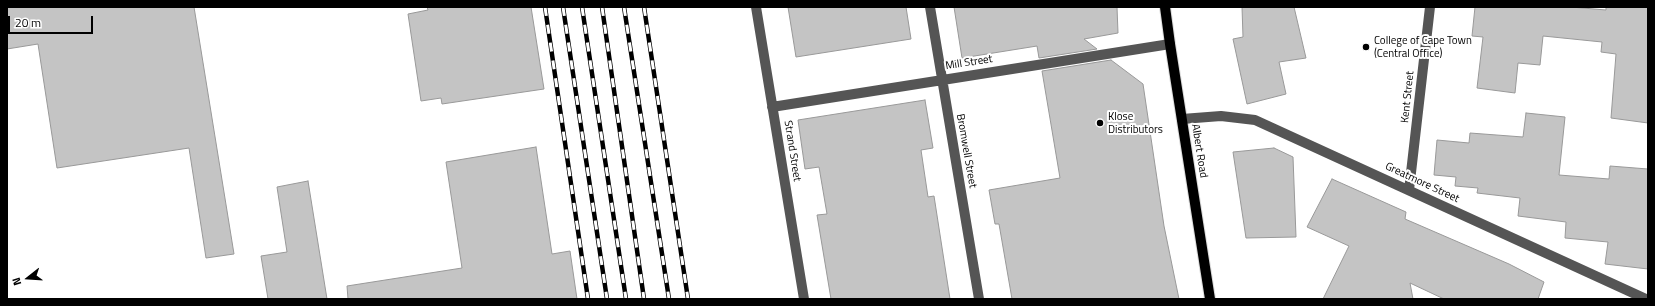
<!DOCTYPE html>
<html>
<head>
<meta charset="utf-8">
<style>
  body { margin:0 }
  #map { position:relative; width:1655px; height:306px; overflow:hidden; background:#fff; font-family:"Titillium Web",sans-serif }
  canvas { display:block }
  .frame { position:absolute; inset:0; border:8px solid #000; pointer-events:none }
  .north { position:absolute; left:8px; top:258px; width:40px; height:40px; -webkit-text-stroke:3px #fff; paint-order:stroke; rotate:253deg; font-size:11px; font-weight:700; line-height:16px; text-align:center; color:#000 }
  .north::after { content:''; display:block; margin:auto; width:14px; height:18px; background:#000; clip-path:polygon(50% 0,100% 100%,50% 72%,0 100%) }
  .scale { position:absolute; left:8px; top:16px; width:85px; height:18px; box-sizing:border-box; border:2px solid #000; border-top:0; padding-left:5px; font-size:12px; line-height:14px; white-space:nowrap; color:#000; -webkit-text-stroke:3px #fff; paint-order:stroke }
</style>
</head>
<body>
<div id="map">
<canvas width="1655" height="306"></canvas>
<div class="frame"></div>
<div class="north">N</div>
<div class="scale">20 m</div>
</div>
<script>
const ctx = document.querySelector('canvas').getContext('2d');
ctx.lineJoin = 'round';
function fill(path, color) {
  ctx.fillStyle = color;
  ctx.fill(path, 'evenodd');
}
function shape(rows) {
  const path = new Path2D();
  for (const r of rows) {
    path.moveTo(r[0], r[1]);
    for (let i = 2; i < r.length; i += 2) path.lineTo(r[i], r[i + 1]);
  }
  return path;
}
function stroke(path, color, width, dash) {
  ctx.strokeStyle = color;
  ctx.lineWidth = width;
  ctx.lineCap = dash ? 'butt' : 'round';
  ctx.setLineDash(dash || []);
  ctx.stroke(path);
}
function drawText(font, color, halo, rows, align = 'center') {
  ctx.font = font + ' "Titillium Web",sans-serif';
  ctx.lineWidth = 4;
  ctx.setLineDash([]);
  ctx.textBaseline = 'middle';
  ctx.strokeStyle = halo;
  ctx.fillStyle = color;
  for (const [text, x, y, turn = 0] of rows) {
    ctx.save();
    ctx.translate(x, y);
    ctx.rotate((+turn || 0) * Math.PI / 180);
    ctx.textAlign = isNaN(turn) ? turn : align;
    if (halo) ctx.strokeText(text, 0, 0);
    ctx.fillText(text, 0, 0);
    ctx.restore();
  }
}
const building = shape([
  [7,7,194,7,234,254,206,258,189,148,57,168,38,44,7,49,7,7],
  [427,7,531,7,544,89,442,104,441,98,421,101,408,14,428,10,427,7],
  [788,7,906,7,911,39,796,57,788,7],
  [954,7,1117,7,1118,33,1084,39,1097,49,1039,58,1037,46,962,58,954,7],
  [1242,7,1294,7,1306,58,1279,62,1286,94,1247,104,1233,39,1243,37,1242,7],
  [1475,7,1571,7,1606,10,1606,7,1648,7,1648,123,1611,118,1616,54,1601,52,1602,42,1543,36,1540,65,1518,63,1515,93,1477,88,1483,37,1472,36,1475,7],
  [1111,60,1143,84,1164,226,1179,299,1012,299,999,224,995,224,989,190,1060,178,1042,71,1111,60],
  [925,100,933,148,921,150,928,197,934,196,950,299,831,299,817,215,827,214,819,167,805,169,798,120,925,100],
  [1526,113,1565,117,1559,175,1609,179,1610,166,1648,169,1648,269,1605,264,1608,242,1565,238,1566,222,1518,216,1520,198,1477,193,1478,188,1455,186,1456,177,1434,175,1437,140,1469,143,1470,133,1523,137,1526,113],
  [536,147,552,254,570,251,577,299,348,299,347,286,462,268,446,162,536,147],
  [1274,148,1293,157,1296,237,1246,238,1233,152,1274,148],
  [1332,179,1406,212,1405,219,1509,264,1544,282,1538,299,1444,299,1410,283,1413,299,1323,299,1349,246,1307,227,1332,179],
  [308,181,327,299,268,299,261,256,287,252,277,187,308,181]
]);
const minor = shape([
  [756,7,804,299],
  [930,7,979,299],
  [772,107,1170,44],
  [1182,119,1221,116,1255,120,1646,299],
  [1409,190,1430,7]
]);
const major = shape([
  [1165,7,1170,44,1210,299]
]);
const rail = shape([
  [545,7,588,299],
  [563,7,607,299],
  [582,7,626,299],
  [602,7,644,299],
  [624,7,669,299],
  [644,7,688,299]
]);
const markers = [
  [1366,47,4,"#000"],
  [1100,123,4,"#000"]
];
const poiNames = [
  ["College of Cape Town",1374,41],
  ["(Central Office)",1374,54],
  ["Klose",1108,117],
  ["Distributors",1108,130]
];
const streetNames = [
  ["Mill Street",969,63,-9],
  ["Kent Street",1408,97,-84],
  ["Strand Street",792,151,81],
  ["Bromwell Street",966,151,80],
  ["Albert Road",1199,151,81],
  ["Greatmore Street",1422,183,25]
];
fill(building, '#c4c4c4');
stroke(building, '#999', 1);
stroke(major, '#dbdbdb', 12);
stroke(minor, '#555', 10);
stroke(major, '#000', 10);
stroke(rail, '#000', 4.5);
stroke(rail, '#fff', 3, [9]);
for (const [x, y, r, color] of markers) {
  const dot = new Path2D();
  dot.arc(x, y, r, 0, 2 * Math.PI);
  ctx.fillStyle = color;
  ctx.fill(dot);
  stroke(dot, '#fff', 1.5);
}
drawText('11px', '#000', '#fff', poiNames, 'left');
drawText('11px', '#000', '#fff', streetNames);
</script>
</body>
</html>
